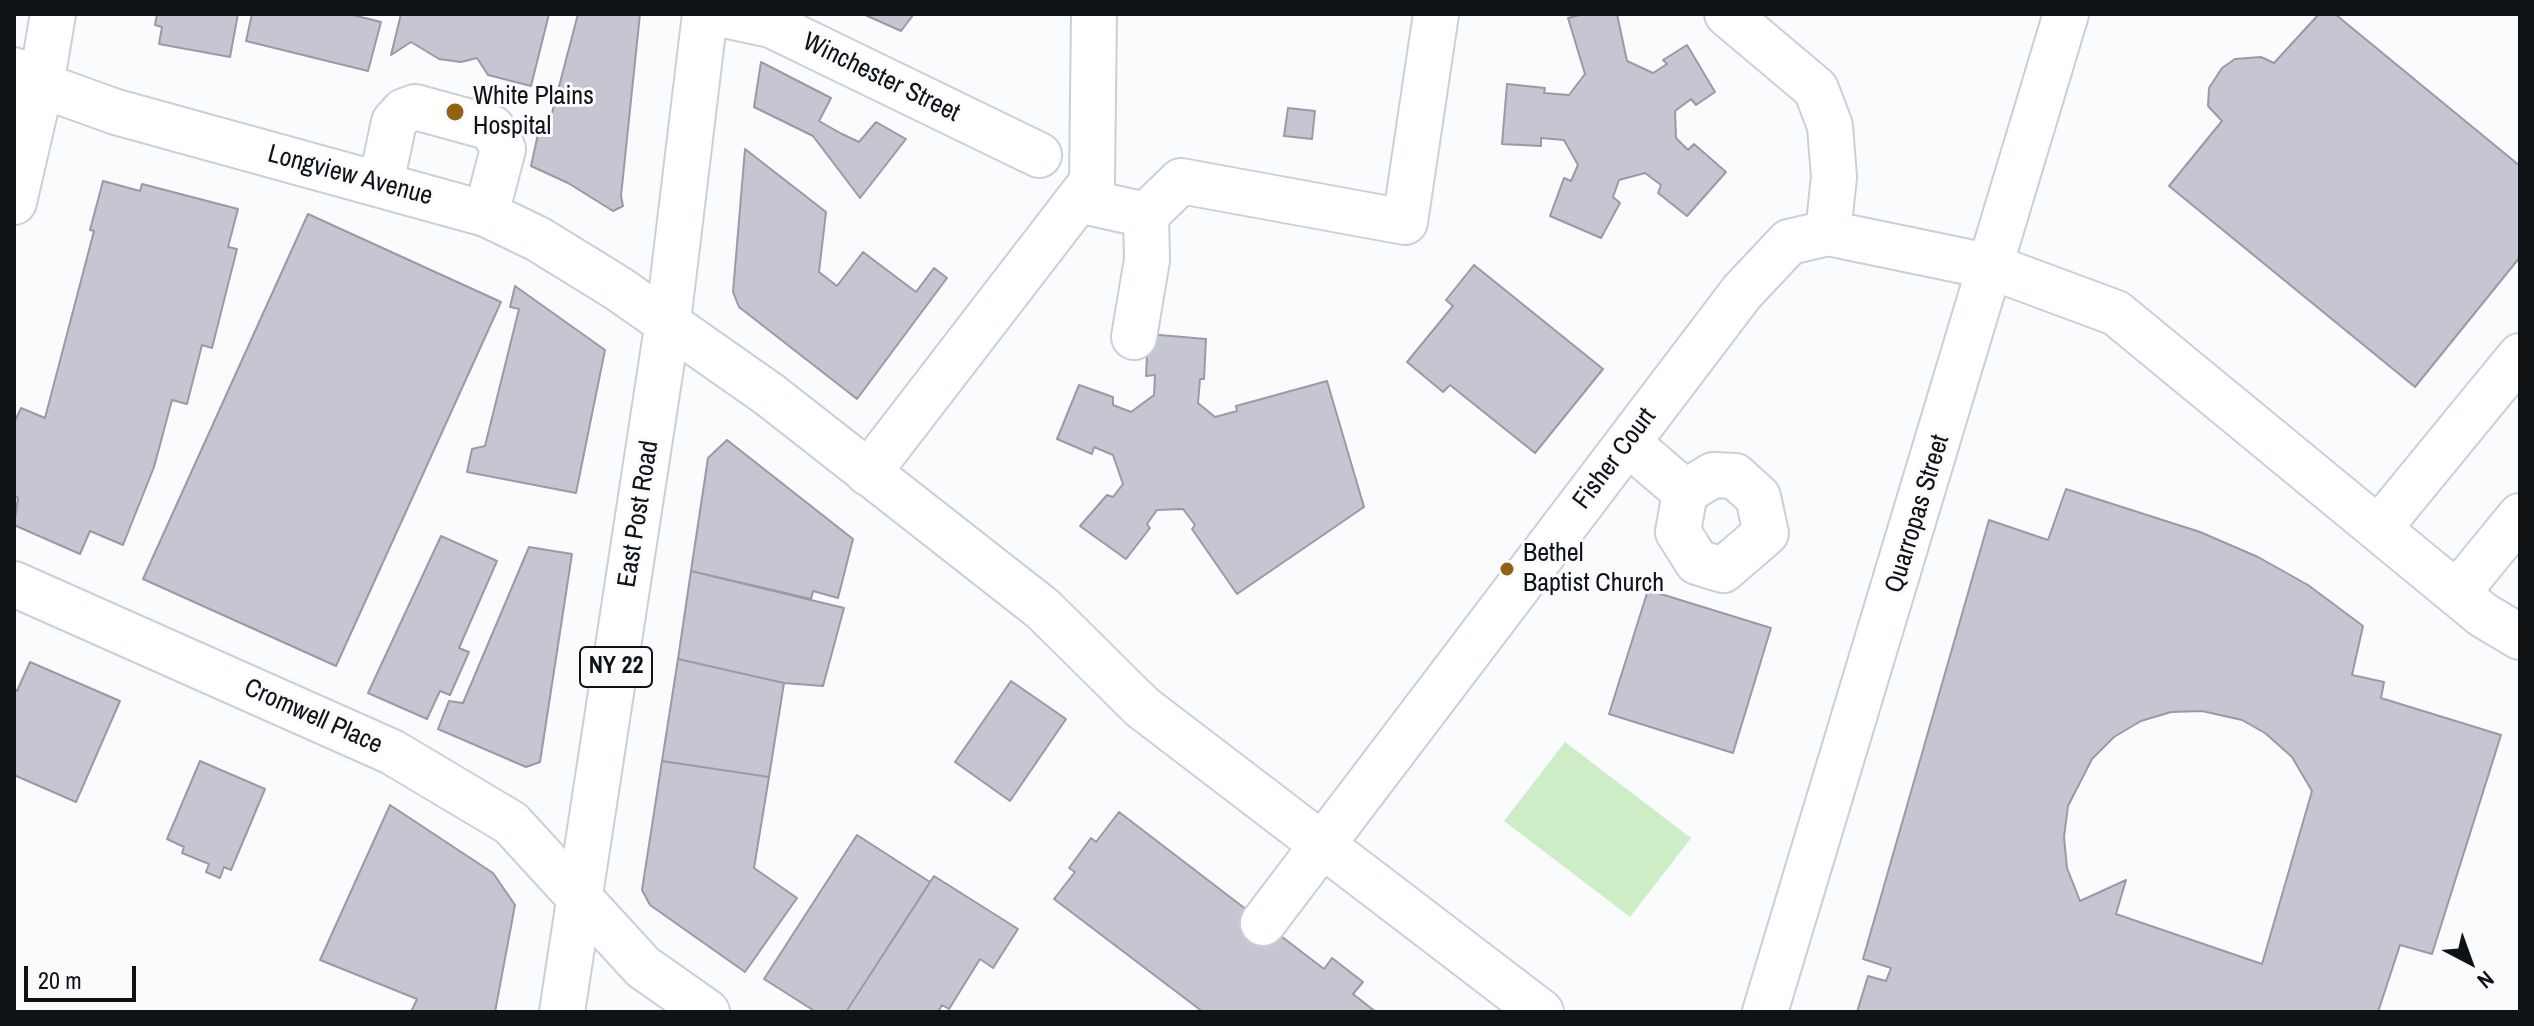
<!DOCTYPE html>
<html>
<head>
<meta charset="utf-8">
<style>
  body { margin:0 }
  #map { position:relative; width:2534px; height:1026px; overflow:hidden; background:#fafbfd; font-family:"Archivo Narrow",sans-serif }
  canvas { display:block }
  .frame { position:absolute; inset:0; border:16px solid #101316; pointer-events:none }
  .north { position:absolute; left:2430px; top:922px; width:80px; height:80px; -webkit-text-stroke:6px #fafbfd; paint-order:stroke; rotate:139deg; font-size:22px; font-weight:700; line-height:32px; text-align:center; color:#101316 }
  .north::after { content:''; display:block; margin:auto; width:28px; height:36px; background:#101316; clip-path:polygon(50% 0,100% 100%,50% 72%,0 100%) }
  .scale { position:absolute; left:24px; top:966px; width:112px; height:36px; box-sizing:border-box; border:4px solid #101316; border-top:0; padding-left:10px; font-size:24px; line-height:28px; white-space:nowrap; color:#101316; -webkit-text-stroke:6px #fafbfd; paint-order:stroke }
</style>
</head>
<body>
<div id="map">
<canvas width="2534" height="1026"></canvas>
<div class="frame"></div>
<div class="north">N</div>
<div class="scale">20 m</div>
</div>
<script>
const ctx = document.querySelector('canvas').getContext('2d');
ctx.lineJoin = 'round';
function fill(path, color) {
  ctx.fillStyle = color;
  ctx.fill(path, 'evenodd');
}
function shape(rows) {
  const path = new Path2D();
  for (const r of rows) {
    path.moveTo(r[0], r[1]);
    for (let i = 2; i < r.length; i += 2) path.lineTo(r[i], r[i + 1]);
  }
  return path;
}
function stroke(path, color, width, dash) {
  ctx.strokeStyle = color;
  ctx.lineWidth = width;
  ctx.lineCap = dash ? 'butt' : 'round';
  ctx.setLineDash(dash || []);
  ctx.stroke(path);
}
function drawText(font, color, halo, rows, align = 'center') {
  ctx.font = font + ' "Archivo Narrow",sans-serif';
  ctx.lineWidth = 6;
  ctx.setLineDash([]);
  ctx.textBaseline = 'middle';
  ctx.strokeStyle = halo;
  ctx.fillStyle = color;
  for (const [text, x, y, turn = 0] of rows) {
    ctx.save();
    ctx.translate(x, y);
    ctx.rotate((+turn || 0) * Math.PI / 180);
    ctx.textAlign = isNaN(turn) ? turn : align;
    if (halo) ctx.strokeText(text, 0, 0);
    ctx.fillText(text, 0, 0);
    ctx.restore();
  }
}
const green = shape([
  [1565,742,1691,838,1630,917,1504,821]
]);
const building = shape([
  [157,14,238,14,230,57,159,44,162,27,155,25,157,14],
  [252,14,349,14,381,22,368,71,246,41,252,14],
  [401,14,549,14,531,86,488,75,477,58,461,62,439,59,411,42,391,55,401,14],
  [578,14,640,14,621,196,623,206,613,211,568,183,531,166,538,134,546,136,578,14],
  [863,14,914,14,901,31,863,14],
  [1584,14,1617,14,1627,61,1653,73,1667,64,1663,60,1687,45,1715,92,1696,105,1691,99,1675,111,1676,138,1688,150,1694,144,1726,172,1687,216,1658,193,1661,185,1645,173,1619,180,1613,197,1620,203,1601,238,1550,216,1564,178,1571,181,1578,165,1564,140,1541,138,1541,146,1502,144,1507,84,1545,88,1544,93,1569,95,1585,74,1568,18,1584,14],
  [2319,14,2335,14,2520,166,2520,257,2415,387,2169,186,2222,121,2208,106,2209,88,2222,68,2235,59,2261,57,2274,63,2319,14],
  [761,62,831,98,819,121,842,134,859,142,876,122,906,139,860,198,813,136,754,107,761,62],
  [1288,108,1315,111,1312,139,1284,136,1288,108],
  [745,149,826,212,819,272,837,286,863,252,916,292,934,268,947,278,857,399,739,307,733,292,745,149],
  [103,181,140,191,142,184,238,209,228,247,237,249,212,348,202,345,187,404,172,400,154,467,123,545,90,531,80,554,14,525,18,498,14,496,14,423,21,408,45,418,94,231,90,230,103,181],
  [308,214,501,302,336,666,143,579,308,214],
  [1474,265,1603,369,1535,453,1450,385,1443,392,1407,362,1453,306,1446,300,1474,265],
  [515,286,605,350,576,493,467,472,472,449,485,446,519,309,510,307,515,286],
  [1148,334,1206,339,1204,379,1200,379,1198,403,1215,417,1237,411,1236,406,1327,381,1364,507,1237,594,1192,529,1195,525,1183,509,1157,510,1147,524,1150,528,1126,559,1080,526,1107,495,1113,497,1123,484,1113,455,1094,447,1092,454,1057,439,1079,385,1113,397,1113,405,1131,412,1154,395,1155,375,1146,376,1148,334],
  [727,440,853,539,838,598,813,591,811,599,691,571,708,458,727,440],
  [2066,489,2200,532,2258,557,2308,585,2363,626,2352,675,2384,682,2381,698,2501,735,2432,954,2400,945,2378,1012,1857,1012,1868,976,1886,981,1891,968,1863,959,1989,520,2048,540,2066,489],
  [2202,711,2242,720,2265,733,2292,757,2312,791,2262,964,2116,914,2126,880,2080,901,2067,868,2064,837,2068,806,2092,759,2114,737,2141,721,2171,712,2202,711],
  [441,536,497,561,459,648,469,652,450,695,440,691,427,719,368,693,441,536],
  [529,547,572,554,540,762,526,767,438,729,449,701,463,703,529,547],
  [691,571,844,608,823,686,784,683,678,659,691,571],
  [1648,590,1771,628,1733,753,1609,714,1648,590],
  [678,659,784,683,769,777,662,761,678,659],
  [30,662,120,701,76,802,14,775,14,689,17,691,30,662],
  [1011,681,1066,719,1010,801,955,762,1011,681],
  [200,761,265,789,231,870,224,867,220,878,206,872,209,864,182,853,184,847,167,839,200,761],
  [662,761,769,777,754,868,797,898,745,972,650,905,642,890,662,761],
  [390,805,493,873,515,905,495,1012,411,1012,417,999,320,960,390,805],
  [1119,812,1324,969,1332,958,1363,982,1353,994,1376,1012,1203,1012,1054,899,1075,872,1069,868,1091,838,1096,842,1119,812],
  [857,835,930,882,846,1012,816,1012,764,979,857,835],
  [934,876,1018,929,993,968,980,959,949,1009,942,1005,938,1012,846,1012,934,876]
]);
const minor = shape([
  [719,14,771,25,1039,155],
  [1727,14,1816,89,1830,126,1834,177,1828,233],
  [14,70,41,85],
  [381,183,394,122,404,111,415,107,492,128,503,149,486,214],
  [1078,200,1146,215,1181,181,1405,222,1436,14],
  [1134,337,1147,260,1146,215],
  [1628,443,1685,492,1678,532,1697,562,1723,570,1766,533,1758,497,1735,476,1713,475,1685,492],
  [868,473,1092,182,1094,14],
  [2379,528,2520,356],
  [14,584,392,752,511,823,643,967,707,1012],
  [2457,593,2520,516],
  [1263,923,1742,292,1789,242,1828,233,1992,267,2116,313,2483,615,2520,637],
  [1765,1012,2066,14]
]);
const major = shape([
  [41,85,116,112,486,214,538,239,619,289,770,395,1043,609,1142,707,1541,1012],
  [14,202,41,85,53,14],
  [562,1012,668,321,705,14]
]);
const markers = [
  [455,112,10,"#936212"],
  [1507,569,8,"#936212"]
];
const shields = [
  [616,667,72]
];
const shieldNames = [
  ["NY 22",616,667]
];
const streetNames = [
  ["Winchester Street",881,78,26],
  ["Longview Avenue",350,176,15],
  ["Fisher Court",1615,459,-53],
  ["East Post Road",639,514,-81],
  ["Quarropas Street",1918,514,-73],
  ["Cromwell Place",313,717,24]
];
const poiNames = [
  ["White Plains",473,97],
  ["Hospital",473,127],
  ["Bethel",1523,554],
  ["Baptist Church",1523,584]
];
fill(green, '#ccedc5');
fill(building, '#c6c6d2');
stroke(building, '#9a9aa6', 2);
stroke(minor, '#c8d0da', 48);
stroke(major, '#c8d0da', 48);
stroke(minor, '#fff', 44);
stroke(major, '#fff', 44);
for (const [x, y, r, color] of markers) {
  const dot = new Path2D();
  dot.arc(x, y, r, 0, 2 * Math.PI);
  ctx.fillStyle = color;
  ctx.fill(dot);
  stroke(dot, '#fafbfd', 3);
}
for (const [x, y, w] of shields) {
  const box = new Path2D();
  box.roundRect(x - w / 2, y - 20, w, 40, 6);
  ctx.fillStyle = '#fafbfd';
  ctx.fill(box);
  stroke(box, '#101316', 2);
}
drawText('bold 24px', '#101316', null, shieldNames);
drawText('26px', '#101316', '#fafbfd', streetNames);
drawText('26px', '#101316', '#fafbfd', poiNames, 'left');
</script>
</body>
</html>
